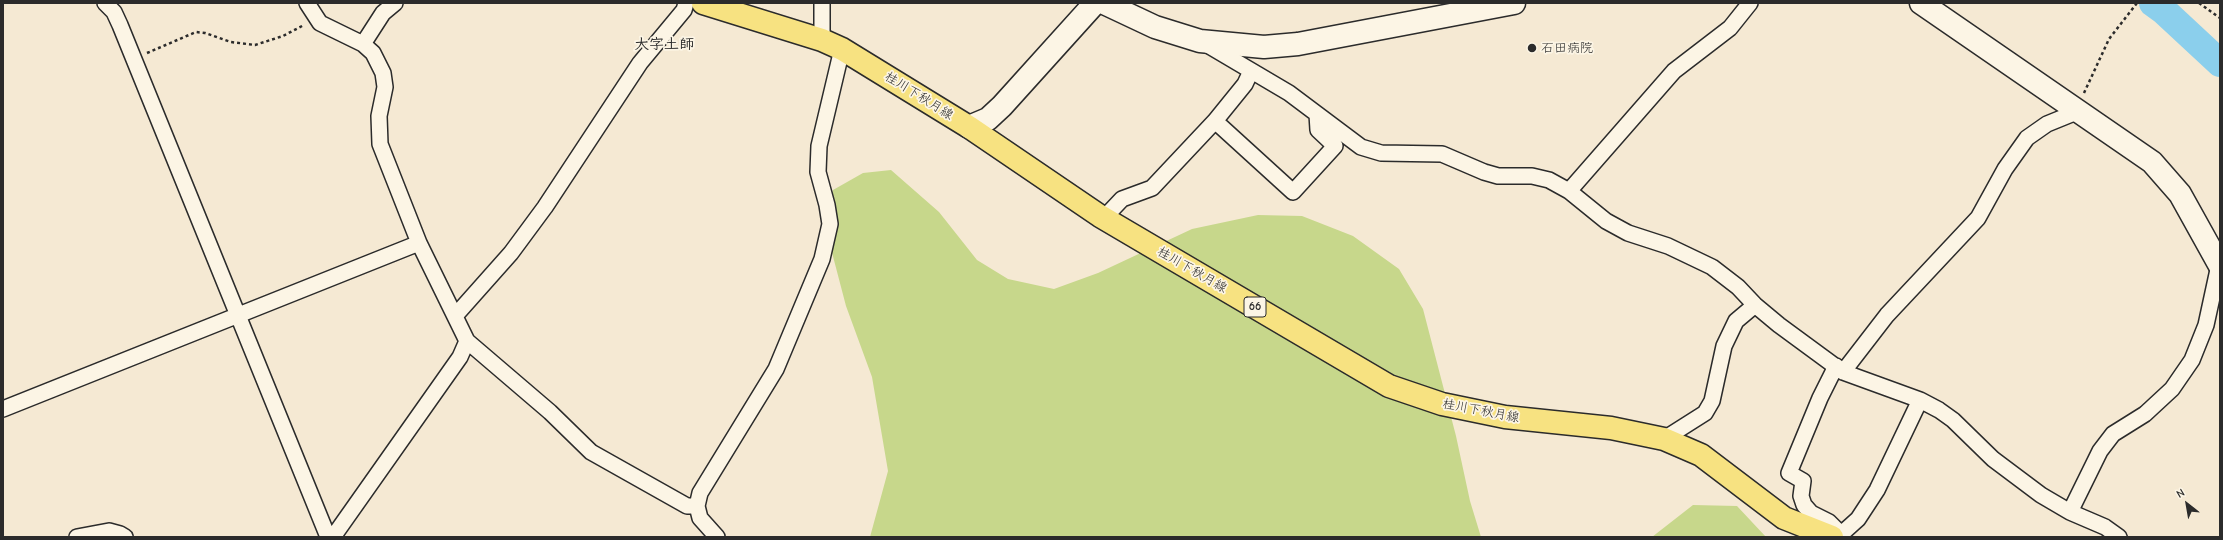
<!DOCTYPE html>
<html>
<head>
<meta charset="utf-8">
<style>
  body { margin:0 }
  #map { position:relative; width:2223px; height:540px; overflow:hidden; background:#f5e9d3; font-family:"Comic Neue",sans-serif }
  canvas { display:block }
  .frame { position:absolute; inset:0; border:4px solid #2b2b2b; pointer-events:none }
  .north { position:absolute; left:2167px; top:484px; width:40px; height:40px; -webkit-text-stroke:3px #fcf5e5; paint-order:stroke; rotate:329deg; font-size:11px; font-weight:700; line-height:16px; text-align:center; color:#2b2b2b }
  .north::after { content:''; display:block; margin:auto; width:14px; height:18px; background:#2b2b2b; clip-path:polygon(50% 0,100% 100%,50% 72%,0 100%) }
</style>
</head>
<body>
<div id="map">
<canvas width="2223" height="540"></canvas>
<div class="frame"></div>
<div class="north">N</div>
</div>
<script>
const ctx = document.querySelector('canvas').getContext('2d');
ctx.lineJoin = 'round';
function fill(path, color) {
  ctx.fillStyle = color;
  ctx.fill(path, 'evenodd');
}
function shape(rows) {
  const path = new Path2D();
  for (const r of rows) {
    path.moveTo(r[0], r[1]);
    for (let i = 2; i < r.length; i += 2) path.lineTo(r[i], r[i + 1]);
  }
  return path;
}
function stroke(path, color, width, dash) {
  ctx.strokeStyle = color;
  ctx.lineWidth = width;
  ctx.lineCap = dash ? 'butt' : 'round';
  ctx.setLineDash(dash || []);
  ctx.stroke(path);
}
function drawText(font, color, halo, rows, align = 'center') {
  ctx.font = font + ' "Comic Neue","Klee One",sans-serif';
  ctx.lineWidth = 3.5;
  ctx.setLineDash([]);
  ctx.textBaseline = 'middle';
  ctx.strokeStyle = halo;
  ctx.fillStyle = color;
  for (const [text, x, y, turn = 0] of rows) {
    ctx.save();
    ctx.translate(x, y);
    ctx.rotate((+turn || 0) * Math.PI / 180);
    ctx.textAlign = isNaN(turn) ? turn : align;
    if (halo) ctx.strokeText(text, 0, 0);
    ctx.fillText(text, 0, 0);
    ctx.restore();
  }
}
const green = shape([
  [891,170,939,212,977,260,1008,279,1054,289,1098,273,1192,229,1258,215,1302,216,1353,236,1399,269,1423,309,1456,436,1470,501,1481,537,870,537,888,471,872,377,846,306,824,222,833,190,863,173],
  [1693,505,1737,506,1766,537,1652,537]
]);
const river = shape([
  [2153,3,2164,11,2220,63]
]);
const path = shape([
  [2199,3,2220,18],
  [147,53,196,32,205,33,231,42,255,45,283,36,304,25],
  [2084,93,2109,39,2137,3]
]);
const street = shape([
  [105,3,114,12,120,25,328,537],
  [307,3,320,23,363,44,373,53,383,73,385,87,379,116,380,144,419,243,467,341,550,412,591,452,687,506,697,506],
  [822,40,822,3],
  [363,44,383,13,395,3],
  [1206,44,1289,93,1361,147,1381,153,1442,154,1484,172,1498,176,1532,176,1549,180,1569,191,1606,221,1628,233,1668,246,1712,267,1738,287,1755,305,1779,325,1843,372,1920,400,1939,410,1953,420,1993,459,2041,495,2070,512,2105,527,2119,537],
  [1251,71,1245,84,1215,121,1293,192,1335,146,1318,130,1317,114],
  [1569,191,1674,71,1730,28,1750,3],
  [1104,218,1122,199,1152,188,1215,121],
  [455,316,511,253,545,207,640,63,684,10,686,3],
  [1836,366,1820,398,1789,473,1803,481,1801,496,1804,505,1811,513,1829,522,1841,534],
  [1843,372,1887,315,1978,218,2005,169,2027,138,2047,124,2079,111],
  [3,409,419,243],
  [1664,439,1705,413,1712,401,1724,346,1736,321,1755,305],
  [2070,512,2100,451,2113,434,2145,414,2172,389,2192,360,2206,325,2219,265],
  [77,537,109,531,120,534,125,537],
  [333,537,460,357,467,341],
  [717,537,700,518,697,506,700,493,776,369,822,259,830,224,827,205,818,172,819,146,842,49],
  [1838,537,1858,519,1877,490,1920,400]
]);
const secondary = shape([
  [1104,3,1155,27,1200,41,1264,47,1298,44,1514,3],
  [1921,3,2152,162,2180,194,2220,266],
  [969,127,988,119,1002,106,1095,3]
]);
const primary = shape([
  [703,3,822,40,842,49,969,127,1100,216,1389,386,1442,404,1505,417,1611,428,1664,439,1701,455,1784,518,1832,537]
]);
const markers = [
  [1532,48,5,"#2b2b2b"]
];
const shields = [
  [1255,307,22]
];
const shieldNames = [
  ["66",1255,307]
];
const poiNames = [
  ["石田病院",1541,48]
];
const streetNames = [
  ["桂川下秋月線",919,96,32],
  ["桂川下秋月線",1192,270,30],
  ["桂川下秋月線",1481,411,11]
];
const quarterNames = [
  ["大字土師",664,45]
];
fill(green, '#c7d78b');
stroke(river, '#8bcfec', 28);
stroke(street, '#2b2b2b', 18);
stroke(secondary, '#2b2b2b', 25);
stroke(primary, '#2b2b2b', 25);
stroke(path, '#2b2b2b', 2.5, [3, 3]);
stroke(street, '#fcf5e5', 15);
stroke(secondary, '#fcf5e5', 22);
stroke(primary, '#f7e281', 22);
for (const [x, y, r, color] of markers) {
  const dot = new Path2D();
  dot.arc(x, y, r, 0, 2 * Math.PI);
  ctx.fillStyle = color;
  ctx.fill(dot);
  stroke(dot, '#fcf5e5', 1.5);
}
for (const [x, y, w] of shields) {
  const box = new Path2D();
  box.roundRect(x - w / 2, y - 10, w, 20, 3);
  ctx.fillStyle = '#fcf5e5';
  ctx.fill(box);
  stroke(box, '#2b2b2b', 1);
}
drawText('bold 12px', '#2b2b2b', null, shieldNames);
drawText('13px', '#2b2b2b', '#fcf5e5', poiNames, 'left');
drawText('13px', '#2b2b2b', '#fcf5e5', streetNames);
drawText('bold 15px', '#2b2b2b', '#fcf5e5', quarterNames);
</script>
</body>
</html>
